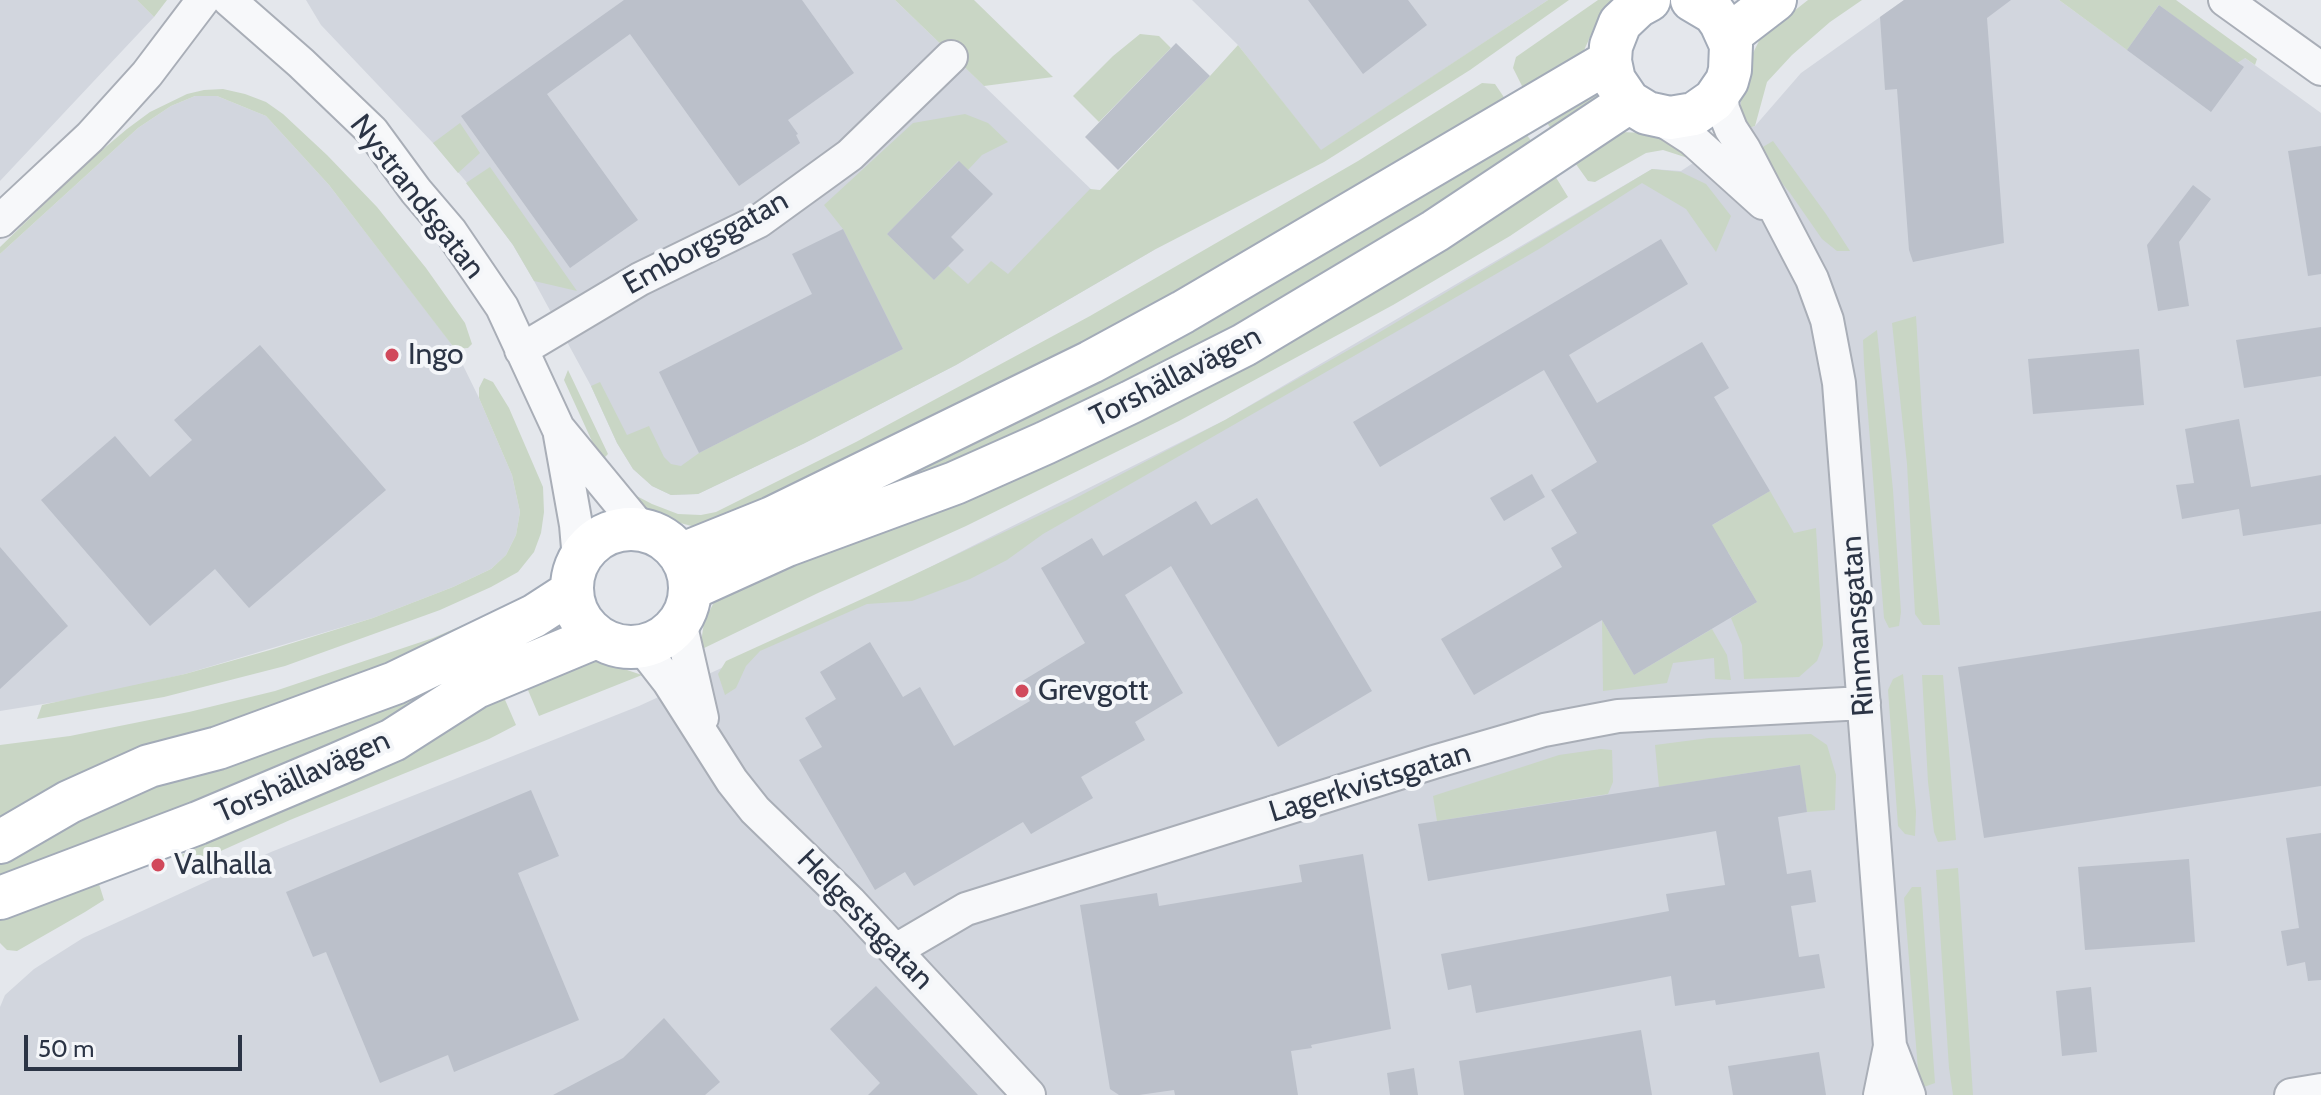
<!DOCTYPE html>
<html>
<head>
<meta charset="utf-8">
<style>
  body { margin:0 }
  #map { position:relative; width:2321px; height:1095px; overflow:hidden; background:#e4e7ec; font-family:Cabin,sans-serif }
  canvas { display:block }
  .scale { position:absolute; left:24px; top:1035px; width:218px; height:36px; box-sizing:border-box; border:4px solid #2b3445; border-top:0; padding-left:10px; font-size:24px; line-height:28px; white-space:nowrap; color:#2b3445; -webkit-text-stroke:6px #f4f6f9; paint-order:stroke }
</style>
</head>
<body>
<div id="map">
<canvas width="2321" height="1095"></canvas>
<div class="scale">50 m</div>
</div>
<script>
const ctx = document.querySelector('canvas').getContext('2d');
ctx.lineJoin = 'round';
function fill(path, color) {
  ctx.fillStyle = color;
  ctx.fill(path, 'evenodd');
}
function shape(rows) {
  const path = new Path2D();
  for (const r of rows) {
    if (r.length === 3) {
      path.moveTo(r[0] + r[2], r[1]);
      path.arc(r[0], r[1], r[2], 0, 2 * Math.PI);
      continue;
    }
    path.moveTo(r[0], r[1]);
    for (let i = 2; i < r.length; i += 2) path.lineTo(r[i], r[i + 1]);
  }
  return path;
}
function stroke(path, color, width, dash) {
  ctx.strokeStyle = color;
  ctx.lineWidth = width;
  ctx.lineCap = dash ? 'butt' : 'round';
  ctx.setLineDash(dash || []);
  ctx.stroke(path);
}
function drawText(font, color, halo, rows, align = 'center') {
  ctx.font = font + ' Cabin,sans-serif';
  ctx.lineWidth = 8;
  ctx.setLineDash([]);
  ctx.textBaseline = 'middle';
  ctx.strokeStyle = halo;
  ctx.fillStyle = color;
  for (const [text, x, y, turn = 0] of rows) {
    ctx.save();
    ctx.translate(x, y);
    ctx.rotate((+turn || 0) * Math.PI / 180);
    ctx.textAlign = isNaN(turn) ? turn : align;
    if (halo) ctx.strokeText(text, 0, 0);
    ctx.fillText(text, 0, 0);
    ctx.restore();
  }
}
const built = shape([
  [0,0,137,0,154,17,0,181],
  [306,0,895,0,1154,250,956,365,805,443,698,494,671,495,652,486,633,469,617,443,591,386,534,281,513,245,469,185,433,143,321,25],
  [1192,0,1548,0,1321,151,1238,45],
  [1904,0,2059,0,2126,49,2159,5,2245,58,2321,113,2321,1095,0,1095,0,1007,5,995,34,969,83,938,271,852,639,706,804,630,1225,420,1652,169,1681,171,1743,130,1755,126,1801,73],
  [195,96,217,96,266,116,329,185,447,338,455,349,479,398,512,475,520,512,516,535,506,555,491,569,453,587,373,618,185,674,87,697,0,711,0,254,138,128,171,106]
]);
const green = shape([
  [137,0,167,0,154,17],
  [895,0,974,0,1053,77,984,86],
  [1548,0,1569,0,1470,70,1324,162,1154,250,956,365,805,443,698,494,671,495,652,486,633,469,617,443,591,386,600,382,627,435,649,426,664,457,671,464,681,466,699,453,903,349,843,229,824,205,913,123,965,114,988,123,1008,142,982,155,968,170,958,161,887,234,934,280,948,266,968,284,991,261,1008,274,1090,189,1100,190,1210,76,1238,45,1321,150],
  [1598,0,1614,0,1599,17,1581,57,1523,88,1513,68,1516,57],
  [1808,0,1862,0,1830,22,1792,55,1767,82,1755,126,1743,130,1740,114,1743,73,1761,37],
  [2059,0,2176,0,2257,59,2255,65,2245,58,2237,63,2159,5,2127,50],
  [1140,34,1159,36,1171,48,1099,122,1073,96,1113,56],
  [1482,83,1495,84,1514,112,1163,301,839,468,699,528,669,520,637,506,629,492,652,504,678,514,701,515,716,512,856,442,1090,316,1358,161],
  [1591,86,1604,106,1557,139,1543,116],
  [223,89,245,94,266,102,283,114,327,155,377,207,426,268,465,323,472,344,468,348,455,349,329,185,266,116,217,96,195,96,171,106,138,128,0,254,0,247,89,161,127,129,150,112,187,94,204,90],
  [460,123,480,153,458,173,433,143],
  [1523,130,1539,151,1173,362,993,452,772,528],
  [1621,132,1645,133,1675,142,1691,159,1663,150,1646,153,1595,182,1588,181,1568,153],
  [1773,141,1826,214,1850,251,1837,251,1822,239,1790,193,1756,151],
  [1549,166,1568,197,1510,236,1393,305,1179,421,966,526,818,593,700,650,704,622,716,598],
  [490,167,577,291,534,281,513,245,466,183],
  [1652,169,1681,172,1706,184,1731,216,1716,252,1686,209,1642,183,1539,249,1415,321,1043,534,1007,560,970,579,912,601,867,604,760,651,746,666,736,688,725,695,718,674,726,661,873,594,1072,500,1225,420,1375,335],
  [1916,316,1922,414,1940,625,1923,625,1915,614,1907,464,1892,323],
  [1877,330,1893,490,1901,612,1899,626,1889,628,1884,618,1864,364,1863,340],
  [568,370,608,454,601,461,564,380],
  [484,378,493,382,509,408,543,487,544,512,541,533,534,552,518,572,491,587,440,610,285,666,164,697,37,719,42,705,185,674,270,650,373,618,453,587,491,569,506,555,516,535,520,512,512,475,479,398,479,388],
  [1770,491,1794,533,1816,528,1823,645,1817,661,1799,677,1744,679,1742,645,1731,618,1757,602,1728,552,1695,571,1680,544],
  [1602,620,1634,675,1712,629,1727,655,1731,680,1715,679,1714,658,1673,663,1667,683,1603,691],
  [470,622,477,633,0,827,0,745,70,736,189,712,275,691,433,638],
  [594,659,642,675,539,716,522,676],
  [493,669,262,788,0,884,0,857,93,808,427,683],
  [1903,674,1916,812,1915,836,1905,834,1898,826,1888,690,1893,679],
  [1922,675,1943,675,1956,840,1938,842,1934,832,1928,782],
  [499,686,516,725,489,739,290,820,185,867,181,855,257,821],
  [1811,734,1827,745,1836,775,1835,810,1807,812,1799,765,1659,787,1655,745,1709,738],
  [1601,749,1612,750,1613,782,1608,794,1437,821,1433,796,1559,755],
  [1958,868,1973,1095,1953,1095,1949,1068,1936,870],
  [99,884,104,900,85,912,17,951,7,950,0,943,0,912,64,891],
  [1912,887,1921,887,1935,1083,1924,1087,1919,1082,1904,898]
]);
const building = shape([
  [624,0,802,0,854,73,788,120,798,134,796,135,800,143,739,186,630,34,547,94,638,220,570,268,461,116],
  [1308,0,1408,0,1427,25,1363,74],
  [1904,0,2011,0,1987,18,2004,243,1913,262,1909,250,1897,89,1885,90,1880,17],
  [2159,5,2244,67,2211,112,2127,50],
  [1176,43,1210,76,1118,170,1085,137],
  [2321,146,2321,274,2308,276,2288,151],
  [959,161,993,194,951,237,964,250,934,280,887,234],
  [2193,185,2211,199,2179,242,2189,306,2158,311,2147,245],
  [843,229,903,349,699,453,659,372,812,294,792,254],
  [1661,239,1688,284,1569,355,1597,403,1702,342,1729,388,1714,397,1770,491,1712,525,1757,602,1634,675,1602,620,1474,695,1441,639,1562,567,1551,548,1577,533,1551,490,1597,462,1544,370,1380,467,1353,422],
  [2321,327,2321,376,2244,388,2236,340],
  [260,345,386,490,249,608,215,569,150,626,41,500,115,436,150,477,192,440,174,420],
  [2139,349,2144,405,2033,414,2028,359],
  [2239,419,2251,487,2321,475,2321,524,2243,536,2239,509,2182,519,2176,485,2194,483,2185,429],
  [1532,474,1545,497,1504,521,1490,498],
  [1257,498,1372,691,1278,747,1171,566,1125,595,1183,693,1135,722,1145,740,1081,777,1093,798,1031,834,1023,822,914,886,905,872,875,890,799,760,822,747,805,718,836,699,820,672,870,642,903,697,920,687,954,746,1030,701,1019,683,1085,643,1041,568,1092,538,1103,556,1196,501,1211,525],
  [0,547,68,626,0,689],
  [2321,611,2321,786,1984,838,1958,667],
  [1800,765,1807,812,1778,817,1787,874,1811,870,1816,902,1791,906,1799,957,1819,954,1825,988,1716,1005,1715,1000,1675,1006,1671,976,1476,1013,1471,985,1448,990,1441,954,1669,911,1666,894,1725,885,1716,831,1428,881,1418,824],
  [531,790,559,856,518,873,579,1020,454,1072,448,1055,380,1083,326,952,313,957,286,892],
  [2321,833,2321,980,2308,981,2305,962,2287,966,2281,931,2299,928,2286,838],
  [1363,854,1391,1029,1311,1045,1312,1048,1291,1051,1298,1095,1175,1095,1174,1090,1139,1095,1119,1095,1110,1089,1080,905,1157,893,1159,906,1302,882,1299,865],
  [2189,859,2195,942,2085,950,2078,867],
  [876,986,978,1095,868,1095,880,1083,830,1029],
  [2091,987,2097,1052,2062,1056,2056,991],
  [664,1018,720,1082,705,1095,553,1095,623,1058],
  [1641,1030,1652,1095,1464,1095,1459,1061],
  [1819,1052,1826,1095,1733,1095,1728,1066],
  [1414,1068,1418,1095,1390,1095,1387,1073]
]);
const minor = shape([
  [229,0,301,63,372,131,416,191,451,232,502,307,558,428,642,530],
  [2225,0,2321,69],
  [1721,91,1723,109,1731,129,1744,149,1812,279,1827,320,1839,383,1890,1046,1880,1095],
  [1658,117,1692,139,1763,203],
  [0,221,90,137,147,74,203,0],
  [521,350,640,279,759,221,850,155,951,57],
  [560,435,576,525,579,560],
  [680,622,702,718],
  [641,646,669,682,732,781,755,810,850,902,1029,1095],
  [896,950,966,909,1434,762,1544,730,1618,716,1864,703],
  [1890,1046,1909,1095],
  [2291,1095,2321,1090]
]);
const major = shape([
  [1649,0,1638,6,1620,23,1611,46,1610,61,1614,80,1629,102,1647,113,1670,118,1694,114,1714,100,1727,81,1730,70,1731,45,1721,23,1714,13,1692,0],
  [1728,36,1775,0],
  [631,588,59],
  [680,555,772,518,1091,362,1183,312,1610,61],
  [690,589,787,545,955,483,1045,443,1131,402,1244,345,1435,231,1629,102],
  [0,842,69,802,149,766,218,748,395,683,534,616,571,592],
  [0,898,198,823,338,764,393,740,476,687,596,637]
]);
const markers = [
  [392,355,8,"#d1495b"],
  [1022,691,8,"#d1495b"],
  [158,865,8,"#d1495b"]
];
const streetNames = [
  ["Nystrandsgatan",417,197,52],
  ["Emborgsgatan",706,243,-29],
  ["Torshällavägen",1176,377,-27],
  ["Rinmansgatan",1858,626,-94],
  ["Torshällavägen",303,777,-24],
  ["Lagerkvistsgatan",1370,783,-17],
  ["Helgestagatan",865,920,46]
];
const poiNames = [
  ["Ingo",408,355],
  ["Grevgott",1038,691],
  ["Valhalla",174,865]
];
fill(built, '#d2d6de');
fill(green, '#c9d6c5');
fill(building, '#bbc0ca');
stroke(minor, '#a9aeb7', 36);
stroke(major, '#a3abb8', 46);
stroke(minor, '#f7f8fa', 32);
stroke(major, '#fff', 42);
for (const [x, y, r, color] of markers) {
  const dot = new Path2D();
  dot.arc(x, y, r, 0, 2 * Math.PI);
  ctx.fillStyle = color;
  ctx.fill(dot);
  stroke(dot, '#f4f6f9', 3);
}
drawText('30px', '#2b3445', '#f4f6f9', streetNames);
drawText('30px', '#2b3445', '#f4f6f9', poiNames, 'left');
</script>
</body>
</html>
